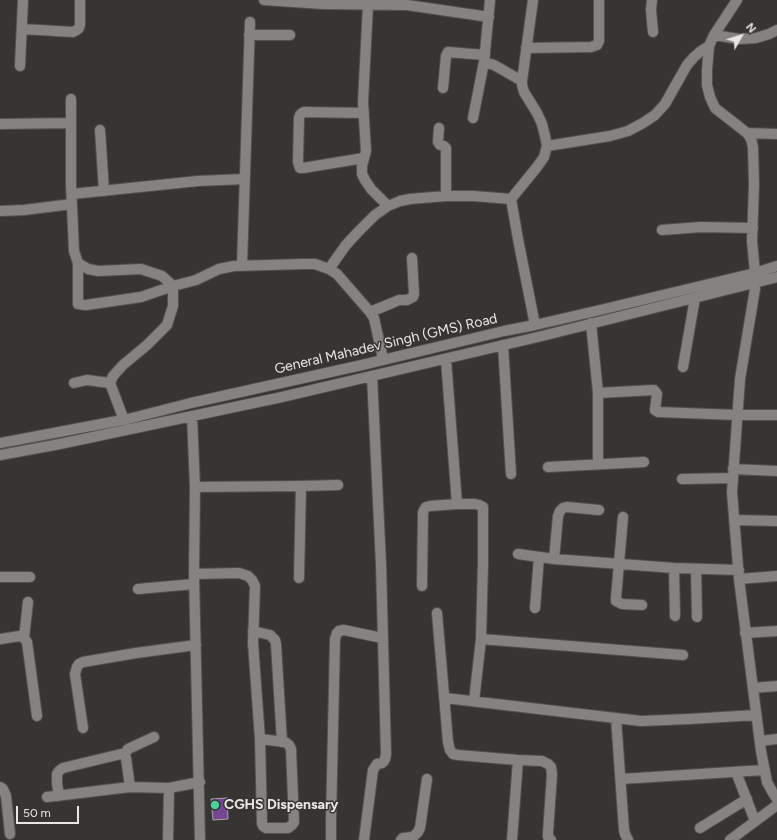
<!DOCTYPE html>
<html>
<head>
<meta charset="utf-8">
<style>
  body { margin:0 }
  #map { position:relative; width:777px; height:840px; overflow:hidden; background:#363532; font-family:Figtree,sans-serif }
  canvas { display:block }
  .north { position:absolute; left:721px; top:16px; width:40px; height:40px; -webkit-text-stroke:3px #363532; paint-order:stroke; rotate:51deg; font-size:11px; font-weight:700; line-height:16px; text-align:center; color:#e8e7e5 }
  .north::after { content:''; display:block; margin:auto; width:14px; height:18px; background:#e8e7e5; clip-path:polygon(50% 0,100% 100%,50% 72%,0 100%) }
  .scale { position:absolute; left:16px; top:806px; width:63px; height:18px; box-sizing:border-box; border:2px solid #e8e7e5; border-top:0; padding-left:5px; font-size:12px; line-height:14px; white-space:nowrap; color:#e8e7e5; -webkit-text-stroke:3px #363532; paint-order:stroke }
</style>
</head>
<body>
<div id="map">
<canvas width="777" height="840"></canvas>
<div class="north">N</div>
<div class="scale">50 m</div>
</div>
<script>
const ctx = document.querySelector('canvas').getContext('2d');
ctx.lineJoin = 'round';
function fill(path, color) {
  ctx.fillStyle = color;
  ctx.fill(path, 'evenodd');
}
function shape(rows) {
  const path = new Path2D();
  for (const r of rows) {
    path.moveTo(r[0], r[1]);
    for (let i = 2; i < r.length; i += 2) path.lineTo(r[i], r[i + 1]);
  }
  return path;
}
function stroke(path, color, width, dash) {
  ctx.strokeStyle = color;
  ctx.lineWidth = width;
  ctx.lineCap = dash ? 'butt' : 'round';
  ctx.setLineDash(dash || []);
  ctx.stroke(path);
}
function drawText(font, color, halo, rows, align = 'center') {
  ctx.font = font + ' Figtree,sans-serif';
  ctx.lineWidth = 3;
  ctx.setLineDash([]);
  ctx.textBaseline = 'middle';
  ctx.strokeStyle = halo;
  ctx.fillStyle = color;
  for (const [text, x, y, turn = 0] of rows) {
    ctx.save();
    ctx.translate(x, y);
    ctx.rotate((+turn || 0) * Math.PI / 180);
    ctx.textAlign = isNaN(turn) ? turn : align;
    if (halo) ctx.strokeText(text, 0, 0);
    ctx.fillText(text, 0, 0);
    ctx.restore();
  }
}
const building = shape([
  [227,798,228,819,213,820,211,799,227,798]
]);
const minor = shape([
  [264,0,323,4,407,5,489,17],
  [652,0,651,10,653,32],
  [737,0,714,35,709,46,707,70,707,85,710,97,715,108,747,133,751,139,753,147,754,185,752,241,756,283,740,379,732,492,739,579,761,751,767,782,773,793,777,799],
  [368,5,363,102,366,151,362,166,362,174,365,180,371,189,388,206],
  [22,29,73,32,77,30,79,28,80,25,80,0],
  [249,35,290,35],
  [714,35,739,39,756,38,769,34,777,30],
  [526,48,591,47,597,45,599,41,599,0],
  [484,62,494,65,522,81,522,85,524,92,537,113,542,124,545,136,547,146,544,157,537,167,511,199,518,239,535,325],
  [20,66,23,0],
  [522,81,533,0],
  [443,88,446,56,448,52,485,55],
  [71,99,71,185,74,251,78,263,88,269,98,271,141,269,162,276,173,286,173,306,167,325,147,345,123,365,113,376,110,383,124,420],
  [364,113,304,112,302,113,300,115,299,118,298,162,300,168,303,168,364,158],
  [473,118,484,62,490,0],
  [0,124,71,123],
  [439,128,438,142,440,145,444,146,446,148,446,196],
  [100,130,104,191],
  [747,133,777,134],
  [547,146,610,136,628,131,643,123,655,115,665,104,687,65,694,57,701,51,709,46],
  [72,194,198,181,245,179],
  [0,211,24,210,72,204],
  [662,230,701,227,753,228],
  [78,263,78,304,86,305,141,297,173,286,196,280,219,269,234,266,304,264,315,264,329,269,337,274,370,312,374,318,383,359],
  [242,265,250,22],
  [329,269,346,245,358,232,375,215,388,206,400,201,410,199,446,196,473,196,511,199],
  [370,312,392,303,399,300,407,300,413,297,414,294,412,258],
  [591,323,598,393,598,464],
  [503,345,511,474],
  [446,359,457,504],
  [683,367,695,298],
  [74,383,87,380,110,383],
  [598,393,654,390,657,394,655,410,658,412,737,415,777,415],
  [192,416,195,487,194,574,200,840],
  [0,443,128,419,191,403,362,365,504,331,535,325,596,311,755,273,777,266],
  [0,455,60,444,282,397,542,336,777,277],
  [548,467,644,462],
  [733,469,777,471],
  [682,479,733,478],
  [195,487,301,486,338,485],
  [623,517,616,598,616,601,622,604,642,605],
  [734,520,777,521],
  [518,554,554,559,674,568,739,570],
  [554,559,558,516,560,511,563,508,567,507,599,510],
  [674,568,675,616],
  [696,569,697,617],
  [194,574,239,573,248,576,252,580,255,586,253,643,260,739,262,823,263,826,266,828,288,828,292,825,294,822,291,749,289,745,285,742,260,739],
  [0,577,30,577],
  [299,578,301,486],
  [739,579,777,576],
  [422,586,423,513,424,510,426,507,430,506,457,504,475,504,479,505,483,507,483,563,481,639,474,701],
  [138,589,194,584],
  [535,608,539,557],
  [437,613,448,742,450,750,453,754,458,755,518,760,542,761,548,764,551,767,552,774,548,833,548,837,551,840],
  [253,631,270,635,275,640,276,644,282,742],
  [745,633,777,631],
  [24,638,28,602],
  [0,639,20,636,24,638,27,642,37,716],
  [481,639,683,655],
  [753,688,777,686],
  [445,698,641,721,689,719,756,715],
  [616,718,624,830,625,834,628,840],
  [83,728,75,674,77,667,79,664,83,662,136,653,196,645],
  [760,741,777,739],
  [124,755,128,749,154,737],
  [736,772,755,821],
  [621,779,764,770],
  [0,787,3,789,6,796,10,834],
  [59,796,57,783,57,774,59,771,63,768,121,754,124,755,126,758,130,787],
  [47,797,130,787,169,788,200,782],
  [700,828,747,799],
  [168,840,169,788],
  [331,840,331,821,335,639,337,633,339,631,344,630,382,638],
  [364,840,373,770,377,764,382,763,384,761,385,759,386,754,381,564,372,376],
  [401,840,403,838,413,837,418,832,420,828,427,779],
  [512,840,518,760],
  [730,840,777,805]
]);
const markers = [
  [215,805,5,"#4ad49c"]
];
const streetNames = [
  ["General Mahadev Singh (GMS) Road",386,344,-13]
];
const poiNames = [
  ["CGHS Dispensary",224,805]
];
fill(building, '#754693');
stroke(building, '#a9a7ab', 1);
stroke(minor, '#52514f', 12);
stroke(minor, '#858380', 10);
for (const [x, y, r, color] of markers) {
  const dot = new Path2D();
  dot.arc(x, y, r, 0, 2 * Math.PI);
  ctx.fillStyle = color;
  ctx.fill(dot);
  stroke(dot, '#363532', 1.5);
}
drawText('14px', '#e8e7e5', '#363532', streetNames);
drawText('bold 14px', '#e8e7e5', '#363532', poiNames, 'left');
</script>
</body>
</html>
